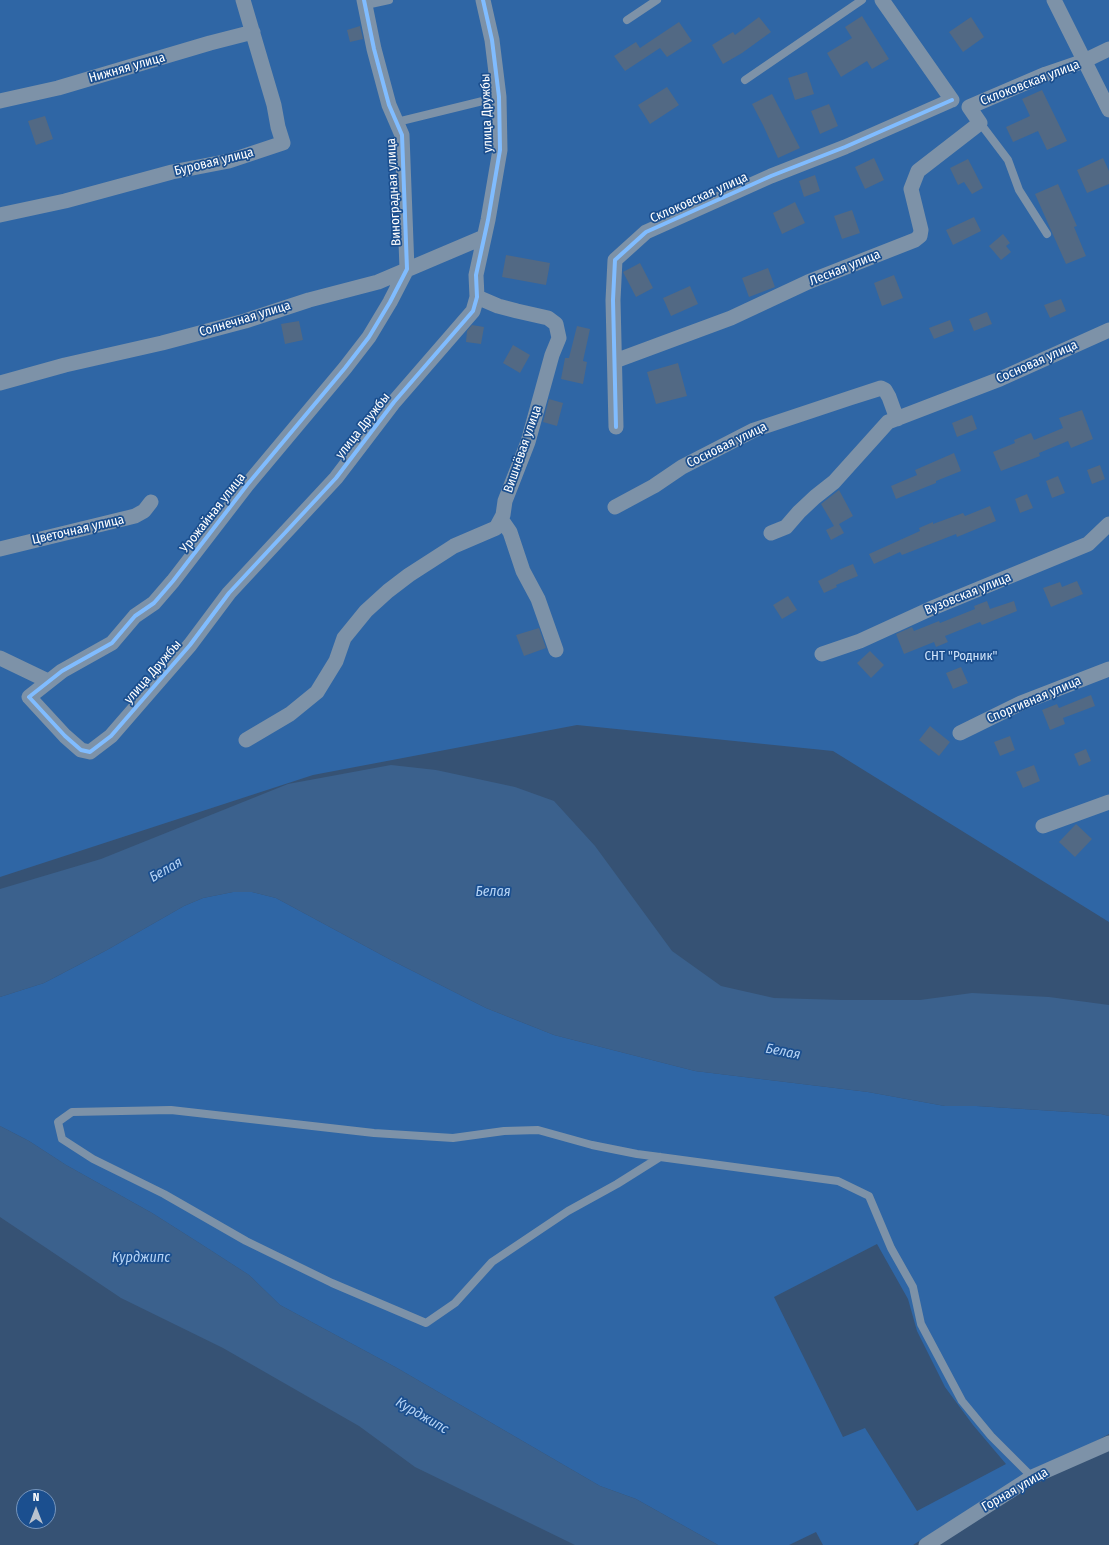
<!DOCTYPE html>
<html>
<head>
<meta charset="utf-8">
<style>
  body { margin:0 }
  #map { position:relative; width:1109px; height:1545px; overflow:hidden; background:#365274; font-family:"Fira Sans Condensed",sans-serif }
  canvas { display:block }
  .north { position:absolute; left:16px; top:1489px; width:40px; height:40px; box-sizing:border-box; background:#1b4f8f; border:1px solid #7695bc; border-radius:50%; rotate:0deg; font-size:11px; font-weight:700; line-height:16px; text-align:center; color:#fff }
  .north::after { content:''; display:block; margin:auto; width:14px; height:18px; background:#b9c2ce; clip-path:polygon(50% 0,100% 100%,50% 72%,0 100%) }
</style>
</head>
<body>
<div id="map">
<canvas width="1109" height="1545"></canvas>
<div class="north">N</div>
</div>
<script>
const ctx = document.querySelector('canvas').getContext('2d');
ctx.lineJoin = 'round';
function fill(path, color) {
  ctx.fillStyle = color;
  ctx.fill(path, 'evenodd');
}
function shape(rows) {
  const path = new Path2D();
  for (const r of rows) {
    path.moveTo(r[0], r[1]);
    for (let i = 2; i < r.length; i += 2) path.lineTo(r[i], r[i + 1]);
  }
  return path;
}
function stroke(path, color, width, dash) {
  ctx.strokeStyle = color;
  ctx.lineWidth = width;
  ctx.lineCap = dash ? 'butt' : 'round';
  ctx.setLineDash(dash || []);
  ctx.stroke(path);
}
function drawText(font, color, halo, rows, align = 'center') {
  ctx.font = font + ' "Fira Sans Condensed",sans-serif';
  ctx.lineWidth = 3.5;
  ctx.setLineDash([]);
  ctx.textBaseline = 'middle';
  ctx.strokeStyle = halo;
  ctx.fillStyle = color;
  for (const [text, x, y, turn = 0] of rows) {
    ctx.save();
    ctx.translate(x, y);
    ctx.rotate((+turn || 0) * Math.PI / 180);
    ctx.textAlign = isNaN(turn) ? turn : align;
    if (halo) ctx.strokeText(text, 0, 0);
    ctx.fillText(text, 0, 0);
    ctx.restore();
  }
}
const green = shape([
  [0,0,1109,0,1109,922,833,751,577,725,313,775,0,877],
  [233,892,252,892,276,898,391,960,486,1008,554,1035,695,1071,868,1092,945,1106,977,1106,1101,1114,1109,1116,1109,1434,1076,1452,1037,1467,913,1545,823,1545,816,1532,789,1545,718,1545,636,1499,600,1486,397,1368,280,1305,249,1275,204,1246,152,1213,66,1165,29,1141,0,1126,0,997,44,983,107,950,184,906,203,898],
  [877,1244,908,1299,917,1331,945,1387,973,1425,1006,1464,917,1511,865,1428,843,1437,774,1297]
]);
const water = shape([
  [391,765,436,770,515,787,554,801,595,846,672,951,721,986,774,998,842,1000,920,1000,972,993,1049,997,1109,1005,1109,1116,1101,1114,977,1106,945,1106,868,1092,695,1071,554,1035,486,1008,391,960,276,898,252,892,233,892,203,898,184,906,107,950,44,983,0,997,0,889,101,859,288,784],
  [0,1126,29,1141,66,1165,152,1213,204,1246,249,1275,280,1305,397,1368,600,1486,636,1499,718,1545,575,1545,415,1467,359,1426,223,1348,121,1298,0,1217]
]);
const building = shape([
  [862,16,889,59,872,69,867,61,841,77,827,53,852,38,845,27],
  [759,17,771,32,742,53,723,64,712,45,733,32,735,35],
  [971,17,984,37,963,52,949,32],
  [679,22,692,41,667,57,660,48,625,71,614,56,636,42,640,48],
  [360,26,363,39,350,42,347,30],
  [807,72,814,94,795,100,788,78],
  [667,87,679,105,650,124,638,105],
  [1042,90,1067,141,1047,150,1038,131,1013,142,1006,127,1030,116,1022,99],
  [772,94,800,148,778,158,763,125,752,104],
  [829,104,838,126,820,134,811,111],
  [45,116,53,139,36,145,28,121],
  [874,158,884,180,865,189,855,167],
  [1103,158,1109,171,1109,184,1087,193,1077,170],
  [968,159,983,188,972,194,964,182,958,185,950,168],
  [815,175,820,191,804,197,799,181],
  [1058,184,1077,226,1074,227,1086,256,1066,264,1035,194],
  [795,202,805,223,782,234,773,213],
  [852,210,860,233,842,239,834,216],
  [974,217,981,231,953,245,946,230],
  [1003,234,1010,243,1006,246,1011,252,1001,260,989,246],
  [506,255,550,263,546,285,502,277],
  [640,263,653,288,636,297,623,272],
  [768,268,775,287,749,297,742,278],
  [894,275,903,298,882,306,874,283],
  [690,286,698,304,671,316,663,298],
  [1061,299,1066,311,1050,318,1044,305],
  [987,312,992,324,974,331,969,319],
  [950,320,954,331,934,339,929,328],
  [299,321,303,340,285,344,281,324],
  [472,325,484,327,481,344,466,342,467,331],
  [577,326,590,329,583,361,587,362,583,384,561,379,565,358,569,358],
  [513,345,530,355,520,373,503,363],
  [678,363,687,396,656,404,647,372],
  [549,399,563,403,557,426,543,422],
  [1082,410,1093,439,1071,448,1068,441,1039,453,1040,456,1001,471,993,452,1015,443,1014,440,1031,433,1034,440,1063,428,1059,418],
  [972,415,977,429,957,437,952,423],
  [954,453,961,471,936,481,936,483,896,499,891,486,917,475,915,470],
  [1100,465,1105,479,1092,484,1087,470],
  [1058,476,1065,493,1052,498,1046,481],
  [839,490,853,516,839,524,844,533,831,540,826,530,834,526,821,504],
  [1027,494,1033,508,1020,513,1015,499],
  [990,506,996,521,957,537,956,534,902,555,900,552,874,564,869,554,920,531,919,528,933,522,933,524,963,513,965,516],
  [853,564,858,576,836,585,837,587,824,593,818,581,838,571,838,570],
  [1077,581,1083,594,1051,607,1043,588,1060,582,1062,587],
  [788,596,797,610,782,619,773,605],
  [987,601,990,609,1014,601,1017,611,982,625,980,622,945,636,948,642,936,647,934,642,904,654,896,634,912,627,914,631,939,621,940,623,975,609,974,606],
  [539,628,546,648,524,656,516,635],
  [870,651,884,665,871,678,857,663],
  [961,667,968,683,953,689,946,673],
  [1091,695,1095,706,1063,718,1065,724,1050,730,1042,710,1057,704,1059,708],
  [930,726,950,742,939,756,919,740],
  [1010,736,1015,750,1000,756,994,742],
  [1086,749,1091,761,1079,766,1074,754],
  [1034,765,1040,781,1023,788,1016,772],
  [1076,824,1092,839,1075,857,1059,842]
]);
const service = shape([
  [366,5,389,0],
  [627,20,657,0],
  [745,80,862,0],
  [397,122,499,97],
  [980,123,1008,160,1019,190,1047,234],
  [660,1157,617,1184,568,1211,492,1262,455,1303,426,1323,332,1283,246,1241,164,1194,93,1159,62,1139,58,1122,72,1112,171,1110,374,1133,453,1138,504,1131,538,1130,592,1145,637,1154,660,1157,838,1181,869,1196,891,1248,913,1287,921,1324,962,1401,991,1436,1032,1477]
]);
const minor = shape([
  [364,0,374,49,389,105,402,135,407,269,390,302,369,337,345,368,247,485,173,581,154,603,135,616,112,643,62,671,29,697,65,736,81,750,90,752,111,736,190,645,229,593,336,478,394,402,473,311,477,297,476,275,488,220,500,150,499,97,492,40,483,0],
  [882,0,952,100],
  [1054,0,1109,110],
  [0,101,58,88,210,43,253,32],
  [969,107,1046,74,1084,61,1109,49],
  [0,215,65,201,172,172,229,161,283,143,278,127,274,105,243,0],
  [615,361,731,318,808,282,915,240,920,236,921,230,911,189,918,171,980,123,969,107],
  [0,383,65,365,162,343,245,321,309,300,378,282,484,237],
  [616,427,613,300,615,260,646,232,771,176,845,147,952,100],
  [615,507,654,486,682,467,754,430,850,398,881,388,885,390,889,397,897,419],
  [501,519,510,532,523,571,538,599,556,650],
  [771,533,786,527,799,512,815,497,834,482,888,422,1000,379,1109,330],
  [0,549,135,516,144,511,151,502],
  [822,654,860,641,930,609,1088,544,1109,524],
  [0,658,48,681],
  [960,733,1021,703,1109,669],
  [246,740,290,714,317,692,336,661,344,638,366,611,388,591,409,575,454,546,496,528,503,515,505,501,528,442,552,355,559,338,556,324,548,318,517,311,498,306,477,297],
  [1043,826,1109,802],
  [926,1545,1032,1477,1109,1443]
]);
const cycleway = shape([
  [364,0,374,49,389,105,402,135,407,269,390,302,369,337,345,368,247,485,173,581,154,603,135,616,112,643,62,671,29,697,65,736,81,750,90,752,111,736,190,645,229,593,336,478,394,402,473,311,477,297,476,275,488,220,500,150,499,97,492,40,483,0],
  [616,427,613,300,615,260,646,232,771,176,845,147,952,100]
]);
const streetNames = [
  ["Нижняя улица",127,68,-16],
  ["Склоковская улица",1030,83,-21],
  ["улица Дружбы",487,113,-92],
  ["Буровая улица",214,162,-14],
  ["Виноградная улица",394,192,-93],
  ["Склоковская улица",699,198,-24],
  ["Лесная улица",845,268,-22],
  ["Солнечная улица",245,319,-17],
  ["Сосновая улица",1037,362,-24],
  ["улица Дружбы",363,426,-52],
  ["Сосновая улица",727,445,-26],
  ["Вишнёвая улица",523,449,-71],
  ["Урожайная улица",213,513,-52],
  ["Цветочная улица",78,530,-13],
  ["Вузовская улица",968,594,-22],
  ["улица Дружбы",153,672,-49],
  ["Спортивная улица",1034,700,-23],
  ["Горная улица",1015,1490,-30]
];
const parkNames = [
  ["СНТ \"Родник\"",961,656]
];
const waterNames = [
  ["Белая",166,870,-30],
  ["Белая",493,892],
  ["Белая",783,1052,11],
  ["Курджипс",141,1258],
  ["Курджипс",422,1416,30]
];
fill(green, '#2f66a5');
fill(water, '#3b618d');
fill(building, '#526984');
stroke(service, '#7d92a8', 8);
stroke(minor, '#7d92a8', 15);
stroke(cycleway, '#80bcff', 4);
drawText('13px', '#fff', '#1b4f8f', streetNames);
drawText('13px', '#cfe3fa', '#1b4f8f', parkNames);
drawText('italic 14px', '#b5d3f5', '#1b4f8f', waterNames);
</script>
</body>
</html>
